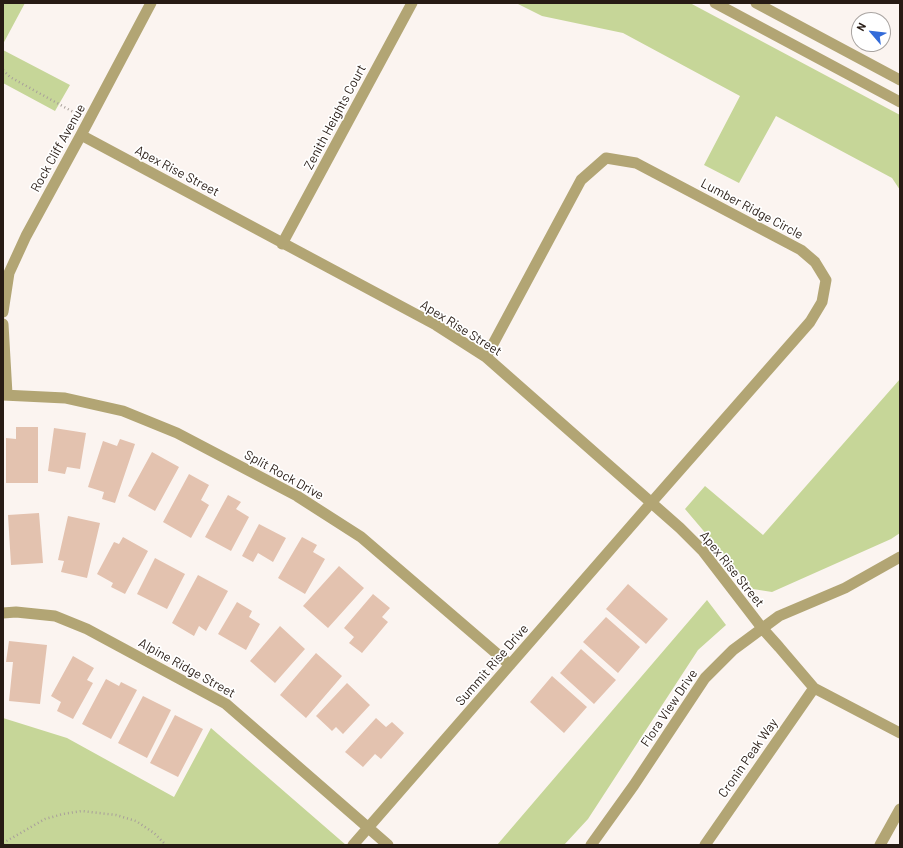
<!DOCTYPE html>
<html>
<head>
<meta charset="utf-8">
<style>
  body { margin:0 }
  #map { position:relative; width:903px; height:848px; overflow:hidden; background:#fbf4f0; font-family:Barlow,sans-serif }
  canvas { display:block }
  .frame { position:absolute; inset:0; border:4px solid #271b14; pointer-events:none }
  .north { position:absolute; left:851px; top:12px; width:40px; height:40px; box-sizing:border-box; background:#fff; border:1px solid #a9a4a1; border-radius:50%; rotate:298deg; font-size:11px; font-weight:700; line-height:16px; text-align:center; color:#271b14 }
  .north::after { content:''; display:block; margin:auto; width:14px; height:18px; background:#336bd9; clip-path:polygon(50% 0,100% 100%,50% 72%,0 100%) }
</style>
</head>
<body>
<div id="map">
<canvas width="903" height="848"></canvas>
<div class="frame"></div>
<div class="north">N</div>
</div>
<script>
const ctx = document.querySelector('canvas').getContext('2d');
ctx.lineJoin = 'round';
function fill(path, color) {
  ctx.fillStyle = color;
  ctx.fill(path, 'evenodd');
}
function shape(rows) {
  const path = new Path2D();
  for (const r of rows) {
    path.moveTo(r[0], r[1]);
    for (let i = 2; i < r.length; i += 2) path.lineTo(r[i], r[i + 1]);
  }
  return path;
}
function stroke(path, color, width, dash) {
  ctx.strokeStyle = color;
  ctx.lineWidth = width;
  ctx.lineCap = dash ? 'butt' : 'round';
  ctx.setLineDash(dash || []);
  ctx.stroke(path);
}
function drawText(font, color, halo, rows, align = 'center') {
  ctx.font = font + ' Barlow,sans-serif';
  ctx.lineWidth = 3.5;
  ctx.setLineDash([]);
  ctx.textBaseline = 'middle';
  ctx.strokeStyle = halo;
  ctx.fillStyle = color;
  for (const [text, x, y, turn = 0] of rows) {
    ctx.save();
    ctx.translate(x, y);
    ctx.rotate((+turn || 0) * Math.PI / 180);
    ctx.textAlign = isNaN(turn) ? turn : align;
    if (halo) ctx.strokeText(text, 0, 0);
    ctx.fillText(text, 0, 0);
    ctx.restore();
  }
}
const green = shape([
  [3,3,25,3,3,44],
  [516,3,690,3,900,115,900,190,892,178,776,116,739,183,704,165,740,96,623,33,542,16],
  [3,50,70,85,55,111,3,83],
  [900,379,900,533,891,539,772,592,753,589,685,509,705,486,763,535],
  [707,600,726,625,698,650,588,819,564,845,497,845],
  [3,718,67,738,174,797,211,728,346,845,3,845]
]);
const building = shape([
  [16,427,38,427,38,483,6,483,6,438,16,439],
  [54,428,86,433,80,469,67,467,65,474,48,471],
  [120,439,135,444,115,503,102,499,104,492,88,487,103,441,117,446],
  [152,452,179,467,155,511,128,496],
  [189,474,209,485,201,500,209,505,191,538,163,522],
  [228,495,241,502,236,509,249,517,231,551,205,537],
  [39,513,43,563,11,565,8,515],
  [68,516,100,523,87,578,61,572,64,561,58,560],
  [259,524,286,538,273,562,258,553,253,562,242,556],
  [123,537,148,551,125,594,111,587,113,583,97,574,114,542,119,544],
  [302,537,317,545,313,552,325,559,305,594,278,578],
  [155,558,185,574,167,609,137,594],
  [339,566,364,588,328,628,303,606],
  [198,575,228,591,206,631,199,626,194,636,172,623],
  [628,584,668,619,646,644,606,609],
  [373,594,390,608,382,617,388,622,362,653,349,643,354,637,344,628],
  [237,602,252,611,249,617,260,624,246,650,218,634],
  [606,617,640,647,618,673,583,642],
  [280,626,305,649,275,683,250,661],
  [9,641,47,645,40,704,9,701,13,662,6,662],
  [581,649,616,680,594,704,560,673],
  [316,653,342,676,306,718,280,695],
  [73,656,94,668,87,680,93,683,73,719,57,711,61,702,51,696],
  [552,676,587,707,564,733,530,702],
  [106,679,119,686,121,682,137,690,111,739,82,724],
  [347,683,370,705,343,734,336,727,332,731,316,716],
  [143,696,171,710,147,758,118,743],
  [175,715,203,729,178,777,150,763],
  [376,718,386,727,392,722,404,733,381,759,375,754,363,767,345,752]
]);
const path = shape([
  [3,70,10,77,75,113],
  [3,843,45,819,63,814,82,811,116,815,136,821,154,833,166,845]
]);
const minor = shape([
  [81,135,436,325,486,357,680,528,702,550,762,628,779,647,814,688,900,733],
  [282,244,412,3],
  [3,312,9,273,26,236,81,135,151,3],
  [3,324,7,394],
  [3,395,65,398,123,411,177,433,297,496,361,537,510,665],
  [3,613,16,612,55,616,87,629,226,704,388,845],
  [353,845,651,503,810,322,822,302,826,280,815,262,801,250,636,163,606,158,581,180,486,357],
  [591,845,634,785,705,678,733,650,779,616,845,588,900,557],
  [705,845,814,688],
  [880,845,900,809]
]);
const tertiary = shape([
  [715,3,900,102],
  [756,3,900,80]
]);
const streetNames = [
  ["Zenith Heights Court",335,117,-62],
  ["Rock Cliff Avenue",58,148,-61],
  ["Apex Rise Street",177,171,28],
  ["Lumber Ridge Circle",752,209,28],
  ["Apex Rise Street",461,328,32],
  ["Split Rock Drive",284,475,29],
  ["Apex Rise Street",732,569,51],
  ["Summit Rise Drive",492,665,-49],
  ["Alpine Ridge Street",187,668,29],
  ["Flora View Drive",669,708,-56],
  ["Cronin Peak Way",748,758,-55]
];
fill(green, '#c6d698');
fill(building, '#e3c2af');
stroke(path, '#a89f9a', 2.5, [1, 3]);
stroke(minor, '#b2a574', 11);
stroke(tertiary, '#b2a574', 11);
drawText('13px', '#271b14', '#fff', streetNames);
</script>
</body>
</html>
